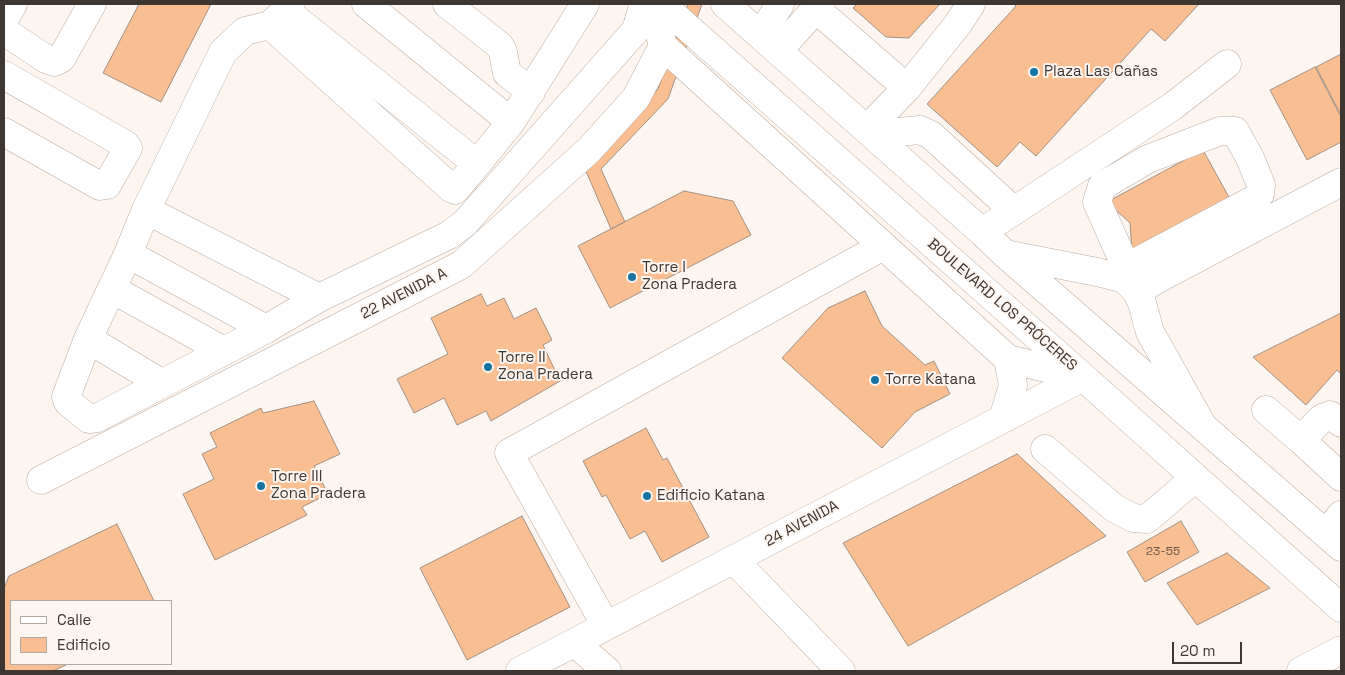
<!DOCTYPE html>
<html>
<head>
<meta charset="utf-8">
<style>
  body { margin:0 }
  #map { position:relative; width:1345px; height:675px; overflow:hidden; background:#fdf6f0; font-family:"Space Grotesk",sans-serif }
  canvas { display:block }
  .frame { position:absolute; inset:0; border:5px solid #3d3631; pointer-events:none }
  .legend { position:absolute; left:10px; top:600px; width:162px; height:65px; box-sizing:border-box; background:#fdf6f0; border:1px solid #b0a9a4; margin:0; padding:6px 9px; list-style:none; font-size:15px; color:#3d3631 }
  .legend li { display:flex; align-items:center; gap:10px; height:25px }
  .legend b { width:25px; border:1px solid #b0a9a4 }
  .scale { position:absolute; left:1172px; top:642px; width:70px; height:22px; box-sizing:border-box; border:2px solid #3d3631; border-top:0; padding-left:6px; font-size:15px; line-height:18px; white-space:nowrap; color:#3d3631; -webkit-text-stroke:4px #fdf6f0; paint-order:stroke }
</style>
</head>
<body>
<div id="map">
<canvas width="1345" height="675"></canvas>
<div class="frame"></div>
<ul class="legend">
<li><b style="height:6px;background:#fff"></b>Calle</li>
<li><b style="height:14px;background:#f9be91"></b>Edificio</li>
</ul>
<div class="scale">20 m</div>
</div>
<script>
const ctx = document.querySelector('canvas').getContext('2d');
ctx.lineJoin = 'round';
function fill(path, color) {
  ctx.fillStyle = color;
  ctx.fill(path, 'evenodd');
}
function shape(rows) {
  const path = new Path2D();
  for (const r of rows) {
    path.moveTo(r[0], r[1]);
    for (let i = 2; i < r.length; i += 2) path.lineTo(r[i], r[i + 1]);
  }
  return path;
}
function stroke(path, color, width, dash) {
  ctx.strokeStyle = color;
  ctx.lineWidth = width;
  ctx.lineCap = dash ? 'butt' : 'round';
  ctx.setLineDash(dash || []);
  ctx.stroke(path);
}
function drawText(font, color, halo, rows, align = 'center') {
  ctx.font = font + ' "Space Grotesk",sans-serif';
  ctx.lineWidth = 4;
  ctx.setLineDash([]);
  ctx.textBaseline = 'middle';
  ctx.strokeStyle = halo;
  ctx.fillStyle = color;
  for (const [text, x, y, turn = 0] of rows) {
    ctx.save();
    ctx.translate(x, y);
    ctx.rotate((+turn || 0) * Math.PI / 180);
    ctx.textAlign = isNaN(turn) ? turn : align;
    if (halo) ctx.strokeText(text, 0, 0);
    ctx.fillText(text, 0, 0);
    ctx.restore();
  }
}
const building = shape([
  [139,4,211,4,161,102,103,73,139,4],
  [688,4,702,4,668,99,601,169,625,222,611,229,585,169,658,89,688,4],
  [857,4,940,4,909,38,886,37,853,8,857,4],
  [1014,4,1199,4,1165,41,1151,29,1036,156,1020,142,997,167,927,104,1016,6,1014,4],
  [1341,54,1341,115,1316,67,1341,54],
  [1315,67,1341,117,1341,142,1307,160,1270,90,1315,67],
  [1203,150,1230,199,1132,251,1130,223,1107,202,1203,150],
  [684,191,733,201,751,235,610,308,578,246,684,191],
  [865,291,882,326,925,365,934,361,950,394,915,412,882,448,782,358,828,308,865,291],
  [481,294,487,306,504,298,514,319,536,308,552,340,543,345,560,381,491,421,486,411,457,425,444,398,414,413,397,379,448,354,431,318,481,294],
  [1341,313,1341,374,1337,370,1306,405,1253,357,1341,313],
  [314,401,340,454,314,466,328,494,302,507,307,515,215,560,183,494,214,479,202,454,217,447,210,433,261,408,263,413,314,401],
  [646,428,663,460,667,458,709,537,662,562,645,531,630,539,606,495,602,497,583,461,646,428],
  [1017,454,1106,536,908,646,843,543,1017,454],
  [522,516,570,607,467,660,420,568,522,516],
  [1181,521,1199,552,1145,582,1127,552,1181,521],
  [117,524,154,601,11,601,11,664,68,664,53,671,4,671,4,588,9,576,117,524],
  [1227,553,1270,588,1197,625,1167,583,1227,553]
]);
const minor = shape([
  [291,4,286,11,477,164,511,122,585,4],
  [366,4,511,122],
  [447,4,500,46,503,52,507,73,531,92],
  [816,9,907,88],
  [283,13,270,25,451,188,455,190,477,164],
  [4,20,13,4],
  [270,25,245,31,223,52,146,210,128,254,88,339,66,397,68,402,89,419,97,418,266,329,319,298,449,235,465,223,636,30,644,4],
  [4,31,46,59,54,62,61,59,92,4],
  [761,35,780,4],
  [663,46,1008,359,1083,377],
  [778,51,820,4],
  [4,75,126,145,128,148,107,185,100,186,4,132],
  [867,129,907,88,958,24,971,4],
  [1220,131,1235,131,1250,158,1261,185,1260,194,1255,199,1140,260,1132,263,1127,262,1122,258,1097,202,1102,186,1148,159,1220,131],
  [883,144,898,132,920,130,931,135,1014,211],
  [146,210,319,298],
  [982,232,1173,106,1227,64],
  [128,254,266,329],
  [1005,254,1097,272,1125,279,1137,292,1142,303,1150,332,1201,423],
  [112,289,224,351],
  [1137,292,1154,281,1341,182],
  [88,339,161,383],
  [1266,410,1301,440],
  [1003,419,1013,385,1008,359],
  [1341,423,1330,415,1322,418,1301,440,1341,477],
  [1045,449,1114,508,1133,518,1147,519,1195,478],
  [41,480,461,265,589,150,636,98,663,46,652,4],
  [1327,533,1341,515],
  [734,560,841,671],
  [606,626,509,453,883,246],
  [575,643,607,671],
  [520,671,1083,377],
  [1301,671,1341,650]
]);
const highway = shape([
  [661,4,1083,377,1341,608],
  [725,4,982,232,1005,254,1341,547]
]);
const markers = [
  [1034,72,5,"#1773a1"],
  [632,277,5,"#1773a1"],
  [488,367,5,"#1773a1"],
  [875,380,5,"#1773a1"],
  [261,486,5,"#1773a1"],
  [647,496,5,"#1773a1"]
];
const numberNames = [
  ["23-55",1163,552]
];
const poiNames = [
  ["Plaza Las Cañas",1044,72],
  ["Torre I",642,268],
  ["Zona Pradera",642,285],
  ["Torre II",498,358],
  ["Zona Pradera",498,375],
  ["Torre Katana",885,380],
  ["Torre III",271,477],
  ["Zona Pradera",271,494],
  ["Edificio Katana",657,496]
];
const streetNames = [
  ["22 AVENIDA A",404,294,-27],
  ["BOULEVARD LOS PRÓCERES",1002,305,41],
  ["24 AVENIDA",802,524,-28]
];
fill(building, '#f9be91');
stroke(building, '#a29185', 1);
stroke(minor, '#bcab9e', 29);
stroke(highway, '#bcab9e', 29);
stroke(minor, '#fff', 28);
stroke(highway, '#fff', 28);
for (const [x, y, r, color] of markers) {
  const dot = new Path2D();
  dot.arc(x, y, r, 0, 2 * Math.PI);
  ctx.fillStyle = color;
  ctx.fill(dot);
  stroke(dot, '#fdf6f0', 2);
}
drawText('12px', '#6c5849', null, numberNames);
drawText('15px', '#3d3631', '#fdf6f0', poiNames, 'left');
drawText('15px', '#3d3631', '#fdf6f0', streetNames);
</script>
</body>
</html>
